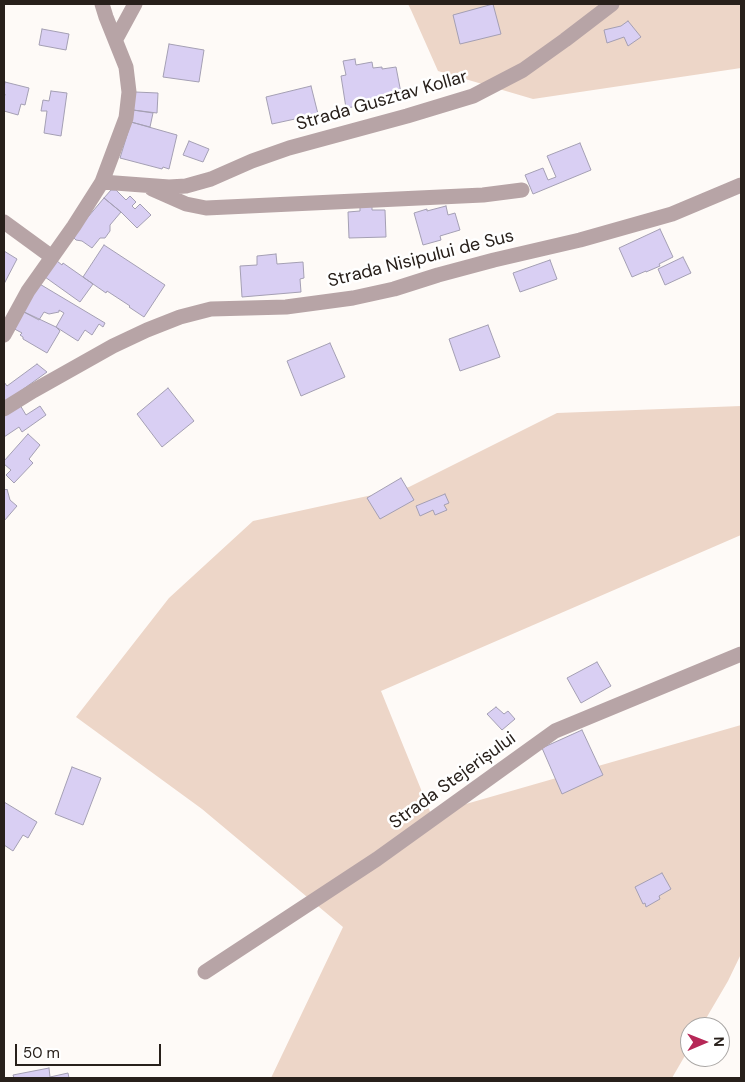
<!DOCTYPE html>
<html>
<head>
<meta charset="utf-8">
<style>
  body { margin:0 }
  #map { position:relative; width:745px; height:1082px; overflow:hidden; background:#fefaf7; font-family:"DM Sans",sans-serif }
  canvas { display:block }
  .frame { position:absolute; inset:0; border:5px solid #28201b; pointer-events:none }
  .north { position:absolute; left:680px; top:1017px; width:50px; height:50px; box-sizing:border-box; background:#fff; border:1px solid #a9a6a4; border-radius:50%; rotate:89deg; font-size:14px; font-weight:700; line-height:20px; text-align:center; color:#28201b }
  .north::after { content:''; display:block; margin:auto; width:18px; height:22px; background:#b62757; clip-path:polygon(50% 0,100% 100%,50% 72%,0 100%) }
  .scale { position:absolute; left:15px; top:1044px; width:146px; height:22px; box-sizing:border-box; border:2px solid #28201b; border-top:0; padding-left:6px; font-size:15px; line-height:18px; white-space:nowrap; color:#28201b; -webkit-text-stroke:4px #fff; paint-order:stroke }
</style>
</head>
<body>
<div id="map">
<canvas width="745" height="1082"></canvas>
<div class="frame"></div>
<div class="north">N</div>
<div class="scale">50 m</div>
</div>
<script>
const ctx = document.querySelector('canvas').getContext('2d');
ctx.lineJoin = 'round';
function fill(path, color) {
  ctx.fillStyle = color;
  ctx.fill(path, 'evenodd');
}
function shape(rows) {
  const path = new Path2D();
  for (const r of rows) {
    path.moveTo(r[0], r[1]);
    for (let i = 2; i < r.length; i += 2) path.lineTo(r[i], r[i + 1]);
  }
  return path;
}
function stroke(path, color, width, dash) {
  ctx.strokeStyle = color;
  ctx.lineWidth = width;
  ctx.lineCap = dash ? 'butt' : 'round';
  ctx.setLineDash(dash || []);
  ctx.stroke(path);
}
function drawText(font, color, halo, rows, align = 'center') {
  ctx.font = font + ' "DM Sans",sans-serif';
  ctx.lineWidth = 5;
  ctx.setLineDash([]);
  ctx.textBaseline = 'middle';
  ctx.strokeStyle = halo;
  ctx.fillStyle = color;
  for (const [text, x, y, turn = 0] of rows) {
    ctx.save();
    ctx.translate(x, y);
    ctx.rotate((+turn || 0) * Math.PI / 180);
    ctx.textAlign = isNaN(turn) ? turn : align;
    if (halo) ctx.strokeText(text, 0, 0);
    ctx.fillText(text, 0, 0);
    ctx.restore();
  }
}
const green = shape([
  [408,4,741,4,741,68,533,99,438,71,411,10],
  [741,406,741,535,381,691,431,814,741,725,741,954,728,981,701,1027,690,1027,690,1047,672,1078,271,1078,343,927,202,809,76,717,169,598,253,521,409,487,557,413]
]);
const building = shape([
  [493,4,501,34,460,44,453,15,493,4],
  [628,21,641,37,628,46,624,37,607,43,604,30,621,26,628,21],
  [42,29,69,34,66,50,39,45,42,29],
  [169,44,204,50,199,82,163,77,169,44],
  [355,59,356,65,372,62,373,68,382,67,382,69,396,67,401,93,377,97,378,103,346,108,341,76,346,75,343,61,355,59],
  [5,82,29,88,25,105,21,104,18,115,4,111,4,99,5,94,4,94,4,88,5,82],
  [311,86,318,114,272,124,266,97,311,86],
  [51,91,67,93,61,136,44,133,47,111,41,111,43,100,49,101,51,91],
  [135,92,158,93,157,113,133,110,135,92],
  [133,110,153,113,150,127,131,122,133,110],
  [131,122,177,135,169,169,163,167,162,169,120,158,131,122],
  [189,141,209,149,203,162,183,155,189,141],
  [580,143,591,170,533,194,525,175,543,168,548,180,556,177,547,156,580,143],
  [111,190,116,190,126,200,130,196,136,202,132,206,135,209,140,204,151,215,137,228,121,212,104,198,111,190],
  [104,198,121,212,110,225,110,231,105,238,100,238,92,248,82,241,76,240,74,238,77,230,104,198],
  [360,206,372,206,372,210,385,210,386,237,349,238,348,212,360,211,360,206],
  [446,206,448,215,455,213,460,230,440,236,441,240,423,245,414,213,427,209,427,211,446,206],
  [660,229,673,257,659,264,660,266,646,272,646,271,632,277,619,248,660,229],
  [104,245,165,285,144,317,129,307,130,306,107,291,106,293,83,277,104,245],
  [4,251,17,259,4,284,4,251],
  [276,254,277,264,303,262,304,278,300,279,301,292,242,297,240,266,257,265,257,256,276,254],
  [683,257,691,273,665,285,658,269,683,257],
  [550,260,557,279,520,292,513,273,550,260],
  [57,261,62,265,63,263,93,284,80,302,45,277,57,261],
  [38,283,105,323,103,327,99,324,92,335,85,330,78,341,56,327,64,313,59,310,59,312,49,314,44,312,39,320,18,309,38,283],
  [18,309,56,327,60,331,47,353,23,339,23,337,20,335,22,333,9,326,18,309],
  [488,325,500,357,460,371,449,339,488,325],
  [330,343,345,377,301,396,287,361,330,343],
  [37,364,47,372,4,403,4,382,7,386,37,364],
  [168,388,194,421,162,447,137,414,168,388],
  [20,405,26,415,40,406,46,415,22,432,19,427,4,437,4,413,20,405],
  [28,434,40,445,29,459,33,463,14,483,6,475,11,470,4,464,4,461,28,434],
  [401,478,414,500,380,519,367,498,401,478],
  [4,488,6,490,7,489,10,500,17,506,4,521,4,488],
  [445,494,449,503,444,505,447,510,435,515,433,510,420,516,416,506,445,494],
  [597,662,611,686,581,703,567,678,597,662],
  [496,707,504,714,508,711,515,719,502,730,487,714,496,707],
  [582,730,603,775,562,794,542,748,582,730],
  [72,767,101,778,83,825,55,814,72,767],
  [4,802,37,822,28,838,23,835,13,851,4,845,4,802],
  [662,873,671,889,659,896,660,899,646,907,645,903,643,904,635,887,662,873],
  [49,1068,50,1077,68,1073,69,1078,14,1078,13,1075,49,1068]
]);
const minor = shape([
  [116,39,135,4],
  [102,182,169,187,186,186,211,179,252,161,289,148,407,116,473,96,523,70,565,40,612,4],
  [152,189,186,204,206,208,483,195,522,190],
  [4,222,52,257],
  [4,335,28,291,74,226,102,182,126,118,129,92,126,67,106,17,102,4],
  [4,409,33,391,113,346,147,330,180,317,211,309,286,307,353,298,394,289,438,275,494,260,580,240,672,214,741,185],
  [205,972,377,859,555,731,741,654]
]);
const streetNames = [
  ["Strada Gusztav Kollar",382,101,-16],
  ["Strada Nisipului de Sus",421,259,-14],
  ["Strada Stejerișului",453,781,-36]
];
fill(green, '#edd6c8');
fill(building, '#d9cff3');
stroke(building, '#a49fb3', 1);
stroke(minor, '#b7a4a6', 15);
drawText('18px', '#28201b', '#fff', streetNames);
</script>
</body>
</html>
